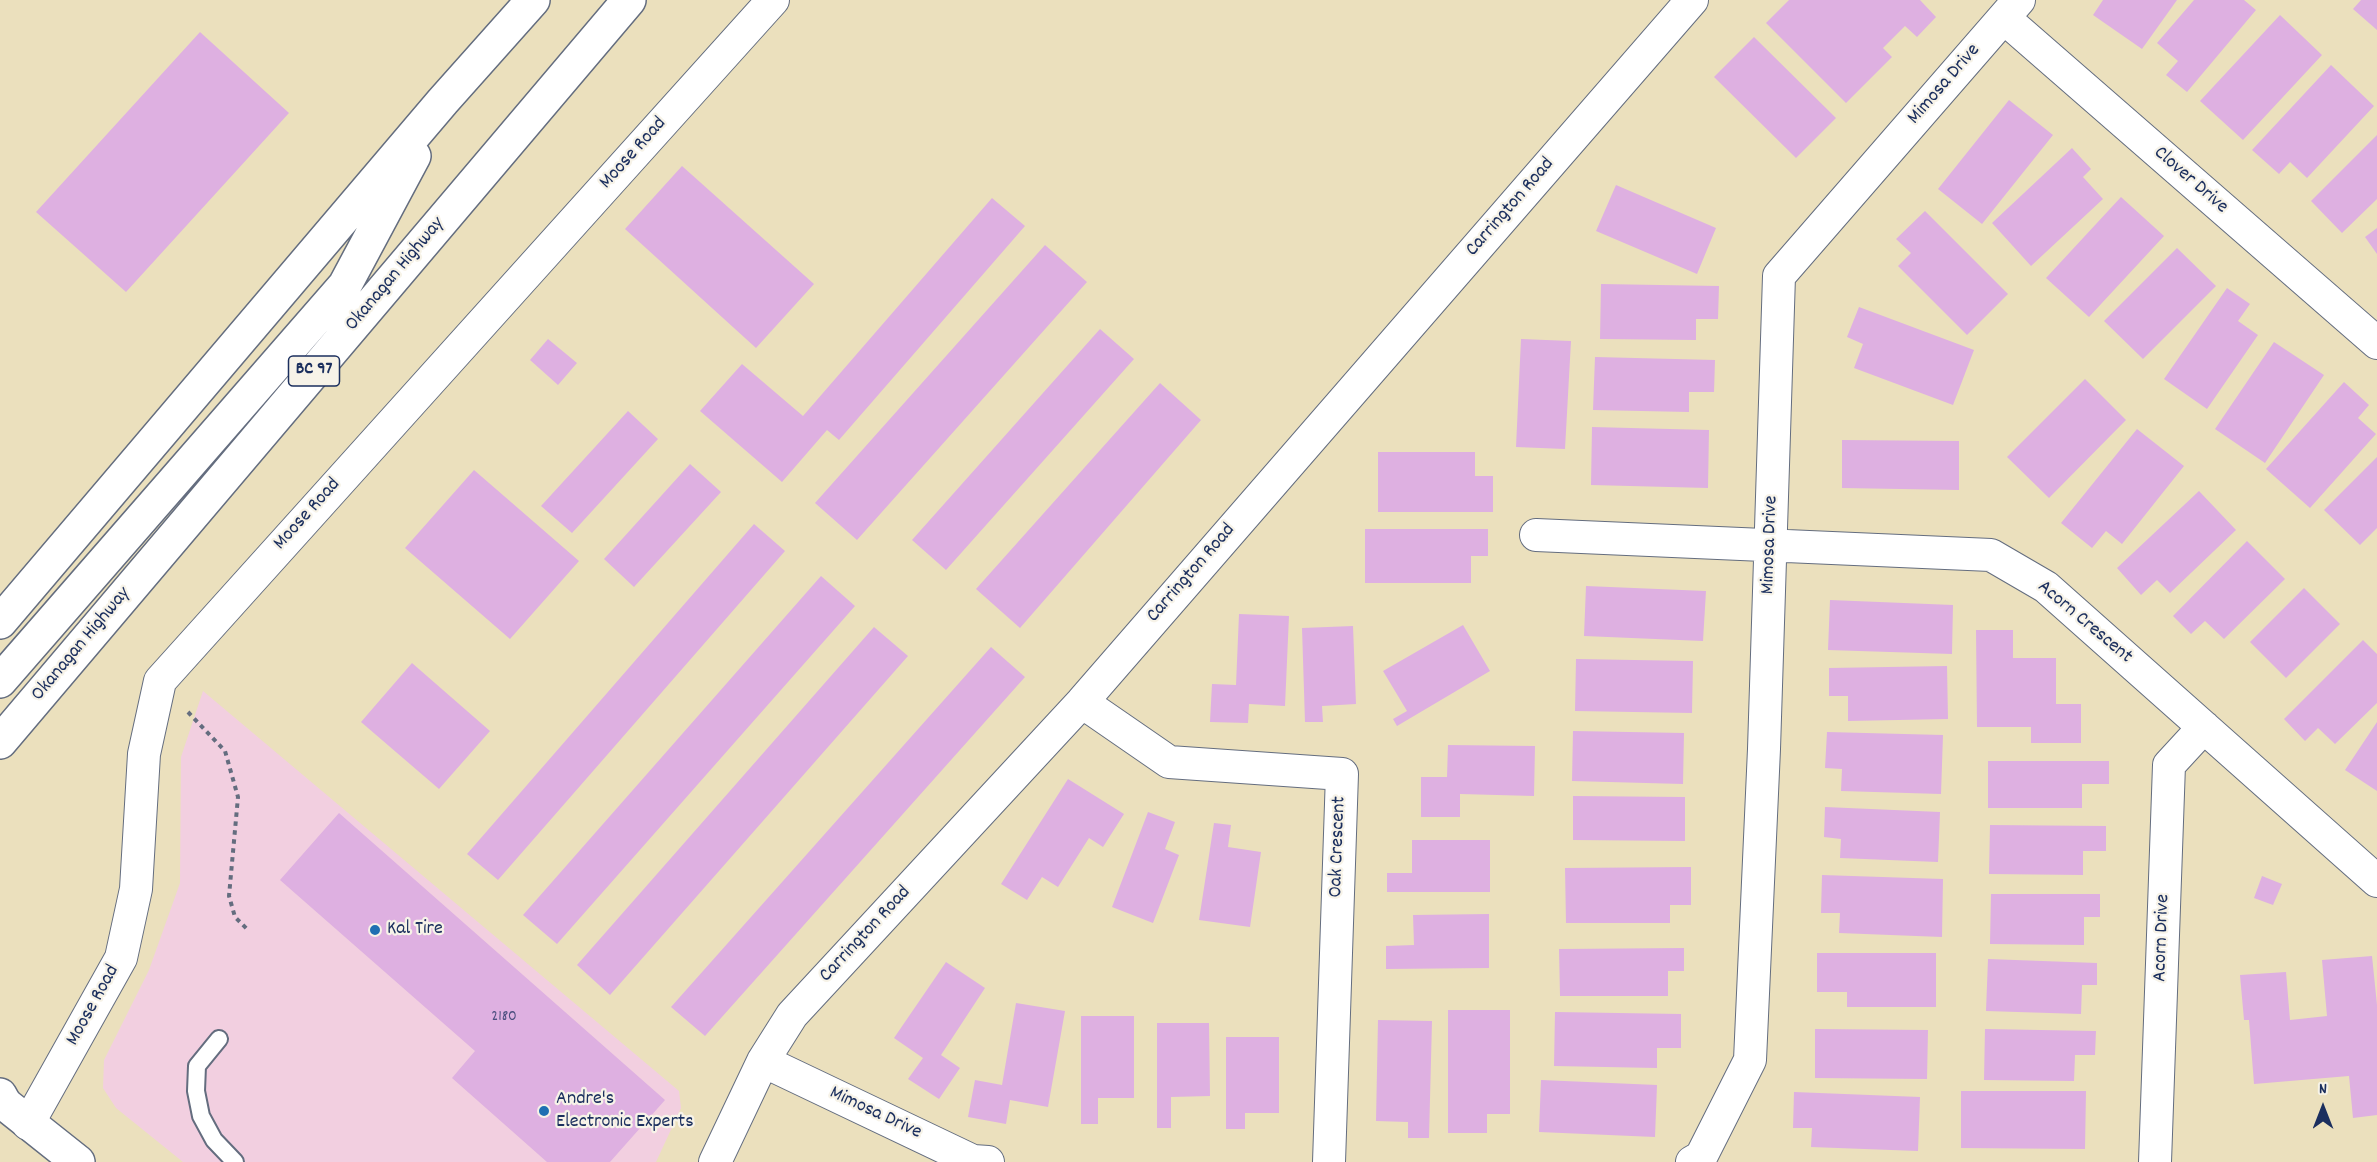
<!DOCTYPE html>
<html>
<head>
<meta charset="utf-8">
<style>
  body { margin:0 }
  #map { position:relative; width:2377px; height:1162px; overflow:hidden; background:#ebe0bd; font-family:Dekko,sans-serif }
  canvas { display:block }
  .north { position:absolute; left:2293px; top:1078px; width:60px; height:60px; -webkit-text-stroke:4px #f7f3e8; paint-order:stroke; rotate:0deg; font-size:16px; font-weight:700; line-height:24px; text-align:center; color:#1b2f5e }
  .north::after { content:''; display:block; margin:auto; width:21px; height:27px; background:#1b2f5e; clip-path:polygon(50% 0,100% 100%,50% 72%,0 100%) }
</style>
</head>
<body>
<div id="map">
<canvas width="2377" height="1162"></canvas>
<div class="north">N</div>
</div>
<script>
const ctx = document.querySelector('canvas').getContext('2d');
ctx.lineJoin = 'round';
function fill(path, color) {
  ctx.fillStyle = color;
  ctx.fill(path, 'evenodd');
}
function shape(rows) {
  const path = new Path2D();
  for (const r of rows) {
    path.moveTo(r[0], r[1]);
    for (let i = 2; i < r.length; i += 2) path.lineTo(r[i], r[i + 1]);
  }
  return path;
}
function stroke(path, color, width, dash) {
  ctx.strokeStyle = color;
  ctx.lineWidth = width;
  ctx.lineCap = dash ? 'butt' : 'round';
  ctx.setLineDash(dash || []);
  ctx.stroke(path);
}
function drawText(font, color, halo, rows, align = 'center') {
  ctx.font = font + ' Dekko,sans-serif';
  ctx.lineWidth = 4.5;
  ctx.setLineDash([]);
  ctx.textBaseline = 'middle';
  ctx.strokeStyle = halo;
  ctx.fillStyle = color;
  for (const [text, x, y, turn = 0] of rows) {
    ctx.save();
    ctx.translate(x, y);
    ctx.rotate((+turn || 0) * Math.PI / 180);
    ctx.textAlign = isNaN(turn) ? turn : align;
    if (halo) ctx.strokeText(text, 0, 0);
    ctx.fillText(text, 0, 0);
    ctx.restore();
  }
}
const built = shape([
  [203,691,679,1091,681,1108,656,1162,183,1162,116,1108,103,1088,104,1060,149,970,180,883,181,757]
]);
const building = shape([
  [1789,0,1920,0,1936,17,1917,37,1905,26,1883,48,1892,57,1846,103,1766,23],
  [2103,0,2177,0,2142,49,2093,15],
  [2194,0,2244,0,2256,10,2187,92,2166,75,2178,61,2157,43],
  [2361,0,2377,0,2377,30,2353,9],
  [2280,15,2322,55,2243,140,2200,101],
  [200,32,289,113,126,292,36,212],
  [1754,37,1836,118,1796,158,1714,77],
  [2331,65,2374,106,2307,178,2290,162,2279,174,2252,150],
  [2009,100,2053,135,1982,224,1938,189],
  [2377,135,2377,199,2342,233,2311,201],
  [2072,148,2091,169,2083,177,2103,199,2031,266,1992,223],
  [682,166,814,284,756,348,625,229],
  [1616,185,1716,228,1697,274,1596,231],
  [2121,197,2164,236,2089,317,2046,278],
  [992,198,1025,226,839,440,827,430,782,482,700,411,742,364,803,416],
  [1925,211,2008,294,1967,335,1898,266,1911,253,1896,239],
  [2377,228,2377,254,2365,237],
  [1045,245,1087,282,857,540,815,503],
  [2177,248,2216,286,2143,359,2104,321],
  [1601,284,1719,286,1718,319,1696,319,1696,340,1600,339],
  [2227,288,2250,304,2238,321,2258,335,2207,409,2164,379],
  [1859,307,1974,350,1953,405,1854,368,1863,344,1847,337],
  [1100,329,1134,359,946,570,912,540],
  [548,339,577,363,558,385,530,360],
  [1521,339,1571,341,1565,449,1516,447],
  [2274,342,2324,375,2265,463,2215,429],
  [1595,357,1715,360,1714,392,1689,392,1689,412,1593,410],
  [2085,379,2126,420,2049,498,2007,457],
  [2344,382,2369,405,2358,418,2376,434,2310,508,2266,469],
  [1160,383,1201,420,1020,628,976,589],
  [628,411,658,439,572,533,541,506],
  [1592,427,1709,430,1708,488,1591,485],
  [2137,429,2184,466,2122,544,2106,531,2092,548,2061,523],
  [1842,440,1959,441,1959,490,1842,488],
  [1378,452,1475,452,1475,476,1493,476,1493,512,1378,512],
  [2377,457,2377,528,2360,545,2324,510],
  [690,464,721,492,634,587,604,559],
  [474,470,579,561,510,639,405,548],
  [2199,491,2236,530,2170,593,2157,580,2141,595,2117,568],
  [754,524,785,551,498,880,467,854],
  [1365,529,1488,529,1488,556,1471,556,1471,583,1365,583],
  [2247,541,2285,579,2224,639,2205,621,2191,634,2173,616],
  [821,576,855,606,557,944,523,915],
  [1586,586,1706,591,1703,641,1584,636],
  [2304,588,2340,624,2286,678,2250,642],
  [1830,600,1953,605,1952,654,1828,650],
  [1239,614,1289,616,1285,706,1249,704,1248,723,1210,722,1212,684,1236,685],
  [1463,625,1490,671,1397,726,1393,719,1407,711,1383,671],
  [1353,626,1356,704,1322,706,1323,722,1305,722,1302,628],
  [874,627,908,656,610,995,577,965],
  [1976,630,2013,630,2013,658,2056,658,2056,704,2081,704,2081,743,2031,743,2031,727,1977,727],
  [2363,640,2377,654,2377,703,2335,744,2318,728,2305,741,2284,719],
  [991,647,1025,677,705,1036,671,1007],
  [1576,659,1693,661,1692,713,1575,711],
  [412,663,490,731,439,789,361,722],
  [1947,666,1948,719,1848,721,1848,696,1829,696,1829,668],
  [2377,722,2377,791,2345,770],
  [1573,731,1684,733,1683,784,1572,781],
  [1827,732,1943,735,1941,794,1841,791,1842,769,1825,768],
  [1448,745,1535,746,1534,796,1460,794,1460,817,1421,817,1421,777,1447,777],
  [1988,761,2109,761,2109,784,2082,784,2082,808,1988,808],
  [1068,779,1124,814,1103,847,1089,838,1058,887,1042,877,1027,900,1001,884],
  [1573,796,1685,797,1685,841,1573,840],
  [1825,807,1940,812,1938,862,1840,858,1841,839,1824,837],
  [1148,812,1175,822,1165,849,1179,855,1153,923,1112,907],
  [339,813,665,1100,610,1162,547,1162,452,1078,475,1051,280,880],
  [1214,823,1231,825,1228,847,1261,852,1250,927,1199,920],
  [1990,825,2106,826,2106,851,2083,851,2083,875,1989,874],
  [1412,840,1490,840,1490,892,1387,892,1387,873,1412,873],
  [1691,867,1691,905,1670,905,1670,923,1566,923,1565,868],
  [1822,875,1943,879,1942,937,1839,933,1840,913,1821,913],
  [2262,876,2282,884,2273,905,2254,898],
  [1991,894,2100,894,2100,917,2084,917,2084,945,1990,944],
  [1489,914,1489,968,1386,969,1386,946,1414,945,1413,915],
  [1684,948,1684,971,1668,971,1668,996,1560,996,1559,949],
  [1817,953,1936,953,1936,1007,1847,1007,1847,992,1817,992],
  [2372,956,2377,1005,2377,1115,2353,1118,2349,1076,2254,1084,2249,1020,2244,1020,2240,975,2286,972,2290,1020,2327,1016,2322,960],
  [1988,959,2097,963,2097,985,2082,985,2081,1014,1986,1011],
  [946,962,985,988,941,1055,960,1068,939,1099,908,1079,923,1058,894,1038],
  [1016,1003,1065,1011,1048,1107,1010,1100,1006,1124,968,1117,975,1080,1002,1085],
  [1448,1010,1510,1010,1510,1114,1487,1114,1487,1133,1448,1133],
  [1555,1012,1681,1014,1681,1048,1657,1048,1657,1068,1554,1066],
  [1081,1016,1134,1016,1134,1098,1098,1098,1098,1124,1081,1124],
  [1378,1020,1432,1021,1429,1138,1408,1138,1408,1122,1376,1121],
  [1157,1023,1209,1023,1210,1096,1171,1097,1171,1128,1157,1128],
  [1815,1029,1928,1030,1927,1079,1815,1078],
  [1985,1029,2096,1031,2095,1055,2075,1055,2074,1081,1984,1080],
  [1226,1037,1279,1037,1279,1113,1245,1113,1245,1129,1226,1129],
  [1541,1080,1657,1085,1655,1137,1539,1132],
  [1961,1091,2086,1091,2085,1149,1961,1148],
  [1794,1092,1920,1097,1918,1151,1811,1147,1812,1128,1793,1128]
]);
const path = shape([
  [188,712,225,751,238,797,229,896,235,917,249,931]
]);
const lane = shape([
  [219,1039,197,1066,196,1091,201,1116,214,1140,235,1162]
]);
const street = shape([
  [2004,18,2377,343],
  [1536,535,1991,555,2046,587,2377,881],
  [1082,702,1169,762,1342,774,1329,1162],
  [763,1061,973,1161,988,1162],
  [28,1124,121,958,136,889,144,754,160,681,773,0],
  [715,1162,763,1061,792,1015,1082,702,1692,0],
  [1692,1162,1701,1157,1750,1060,1764,749,1779,276,2019,0],
  [2155,1162,2169,765,2204,727]
]);
const secondary = shape([
  [5,1104,78,1162]
]);
const highway = shape([
  [0,622,443,101,533,0],
  [0,681,345,285,414,156],
  [0,742,629,0],
  [0,1095,5,1104]
]);
const markers = [
  [375,930,6,"#1f6fb2"],
  [544,1111,6,"#1f6fb2"]
];
const numberNames = [
  ["2180",504,1018]
];
const shields = [
  [314,371,51]
];
const shieldNames = [
  ["BC 97",314,371]
];
const streetNames = [
  ["Mimosa Drive",1945,85,-49],
  ["Moose Road",634,154,-48],
  ["Clover Drive",2190,181,41],
  ["Carrington Road",1511,208,-49],
  ["Okanagan Highway",396,275,-50],
  ["Moose Road",308,515,-48],
  ["Mimosa Drive",1771,545,-88],
  ["Carrington Road",1192,574,-49],
  ["Acorn Crescent",2084,623,40],
  ["Okanagan Highway",82,645,-50],
  ["Oak Crescent",1339,847,-88],
  ["Carrington Road",866,935,-47],
  ["Acorn Drive",2163,938,-88],
  ["Moose Road",94,1006,-61],
  ["Mimosa Drive",875,1114,25]
];
const poiNames = [
  ["Kal Tire",387,930],
  ["Andre's",556,1100],
  ["Electronic Experts",556,1123]
];
fill(built, '#f2cfe0');
fill(building, '#deb0e1');
stroke(lane, '#646d7f', 20);
stroke(street, '#646d7f', 34);
stroke(secondary, '#646d7f', 36);
stroke(highway, '#646d7f', 36);
stroke(path, '#646d7f', 4, [4.5, 4.5]);
stroke(lane, '#fff', 16);
stroke(street, '#fff', 32);
stroke(secondary, '#fff', 33);
stroke(highway, '#fff', 33);
for (const [x, y, r, color] of markers) {
  const dot = new Path2D();
  dot.arc(x, y, r, 0, 2 * Math.PI);
  ctx.fillStyle = color;
  ctx.fill(dot);
  stroke(dot, '#f7f3e8', 2);
}
drawText('16px', '#4c4f7f', null, numberNames);
for (const [x, y, w] of shields) {
  const box = new Path2D();
  box.roundRect(x - w / 2, y - 15, w, 30, 4.5);
  ctx.fillStyle = '#f7f3e8';
  ctx.fill(box);
  stroke(box, '#1b2f5e', 1.5);
}
drawText('bold 18px', '#1b2f5e', null, shieldNames);
drawText('20px', '#1b2f5e', '#f7f3e8', streetNames);
drawText('20px', '#1b2f5e', '#f7f3e8', poiNames, 'left');
</script>
</body>
</html>
